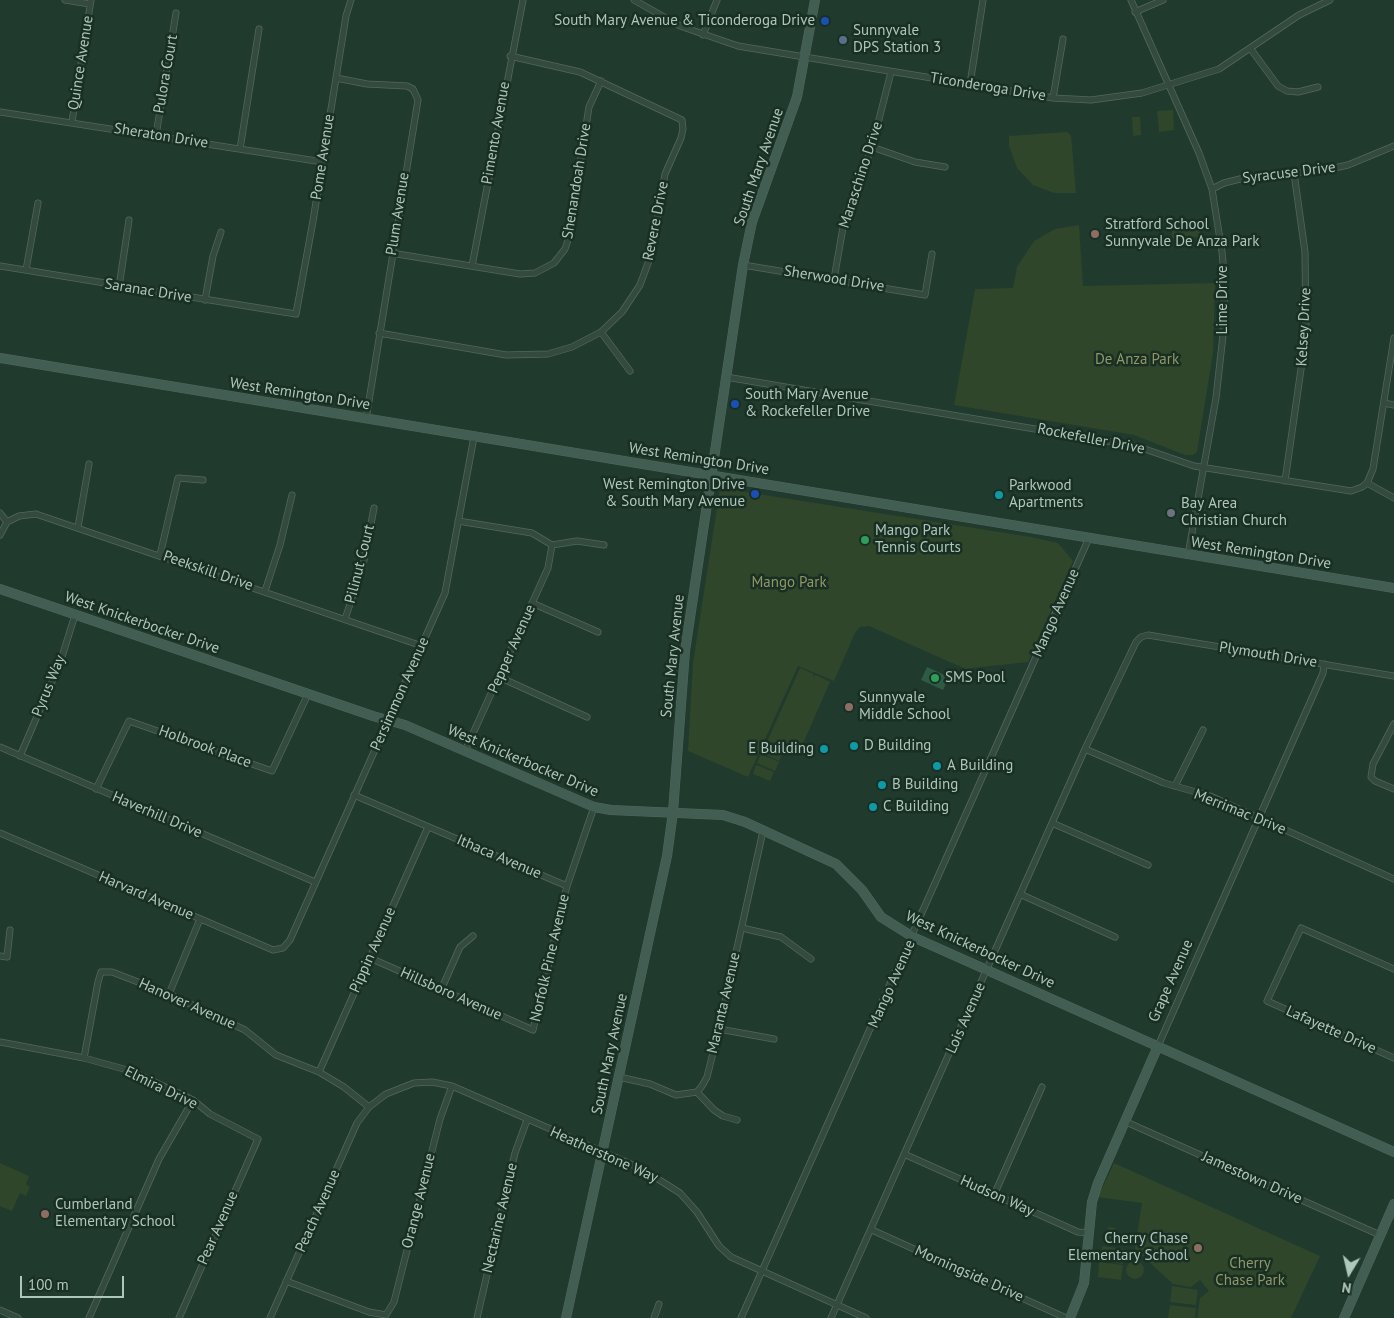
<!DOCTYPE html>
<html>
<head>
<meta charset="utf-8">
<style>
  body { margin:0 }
  #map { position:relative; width:1394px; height:1318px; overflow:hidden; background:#203a2d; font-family:"PT Sans",sans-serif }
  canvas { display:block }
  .north { position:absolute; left:1324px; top:1248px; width:50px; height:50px; -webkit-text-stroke:4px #192f24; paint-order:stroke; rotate:189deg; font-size:14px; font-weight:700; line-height:20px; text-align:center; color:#afc6bb }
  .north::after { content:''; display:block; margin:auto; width:18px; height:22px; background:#afc6bb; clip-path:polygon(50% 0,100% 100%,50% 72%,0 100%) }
  .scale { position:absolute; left:20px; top:1276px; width:104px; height:22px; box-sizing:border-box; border:2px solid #afc6bb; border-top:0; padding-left:6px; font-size:15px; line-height:18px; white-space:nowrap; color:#afc6bb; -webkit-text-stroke:4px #192f24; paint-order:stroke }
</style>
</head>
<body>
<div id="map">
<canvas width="1394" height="1318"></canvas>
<div class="north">N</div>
<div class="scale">100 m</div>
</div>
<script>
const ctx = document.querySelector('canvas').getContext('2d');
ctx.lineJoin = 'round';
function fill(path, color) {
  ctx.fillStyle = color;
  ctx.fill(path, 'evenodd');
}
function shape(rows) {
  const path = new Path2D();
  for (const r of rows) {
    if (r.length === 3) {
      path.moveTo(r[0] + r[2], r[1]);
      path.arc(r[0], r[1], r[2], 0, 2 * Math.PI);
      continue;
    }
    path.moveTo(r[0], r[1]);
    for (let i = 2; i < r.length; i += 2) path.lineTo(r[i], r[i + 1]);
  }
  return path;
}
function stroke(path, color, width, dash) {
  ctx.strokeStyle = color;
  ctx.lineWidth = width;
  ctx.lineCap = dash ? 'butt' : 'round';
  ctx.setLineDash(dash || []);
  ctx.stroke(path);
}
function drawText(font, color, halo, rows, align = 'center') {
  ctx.font = font + ' "PT Sans",sans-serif';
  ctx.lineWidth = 5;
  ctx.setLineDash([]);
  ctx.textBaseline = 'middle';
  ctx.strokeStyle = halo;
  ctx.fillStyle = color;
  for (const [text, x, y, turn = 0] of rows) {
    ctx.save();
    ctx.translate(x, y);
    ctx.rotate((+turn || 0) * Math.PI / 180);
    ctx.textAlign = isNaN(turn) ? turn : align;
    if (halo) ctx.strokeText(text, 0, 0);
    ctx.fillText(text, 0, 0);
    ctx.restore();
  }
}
const green = shape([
  [1173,110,1174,130,1159,132,1157,111],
  [1132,117,1140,117,1141,135,1133,136],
  [1067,132,1071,135,1076,193,1054,193,1033,185,1017,168,1009,146,1009,136],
  [1194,224,1200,225,1200,237,1172,239,1172,231,1176,230,1176,225],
  [1079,225,1083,286,1215,283,1213,353,1197,452,1193,455,1185,455,1134,435,954,405,975,289,1013,288,1017,267,1034,241,1055,229],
  [720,488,1031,537,1058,543,1073,561,1028,662,972,668,970,671,869,626,860,627,855,633,834,681,798,666,748,777,688,751,693,663],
  [800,668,814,674,813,677,816,675,830,682,798,755,783,749,784,746,782,748,767,742],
  [766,744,783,752,779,761,762,753],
  [761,754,779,762,775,771,757,763],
  [756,765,774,772,770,781,753,774],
  [0,1163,29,1176,26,1184,30,1187,26,1196,20,1193,12,1211,0,1206],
  [1114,1163,1320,1256,1291,1318,1197,1318,1200,1298,1209,1291,1200,1280,1191,1287,1173,1284,1135,1249,1142,1203,1098,1197],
  [1108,1227,1115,1228,1118,1232,1117,1238,1112,1241,1106,1240],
  [1102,1246,1125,1249,1123,1264,1100,1261],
  [1135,1270,9],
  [1099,1262,1123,1265,1121,1280,1098,1277],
  [1172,1286,1198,1290,1196,1305,1170,1302],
  [1170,1305,1196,1308,1195,1318,1168,1318]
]);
const water = shape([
  [927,667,949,677,943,690,921,680]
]);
const street = shape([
  [65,0,90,4],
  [634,0,680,26,738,46,1053,98,1091,100,1142,93,1219,69,1299,15,1330,0],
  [1131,0,1199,153,1212,189,1222,252,1225,284,1223,335,1216,398,1188,555],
  [1135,12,1163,0],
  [703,35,717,0],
  [1250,48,1278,86,1287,91,1298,92,1318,87],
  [336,78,367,84,407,86,413,89,418,100,366,419],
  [970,84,983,0],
  [1053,98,1063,39],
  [0,112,323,162],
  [72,122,91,0],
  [156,135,176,13],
  [872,147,915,162,945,167],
  [240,149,259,29],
  [1212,189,1224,183,1252,176,1321,171,1348,165,1394,146],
  [391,253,520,274,535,273,554,263,565,249,568,240,589,107,601,81],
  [743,265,925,295,932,254],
  [0,266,296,314,313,221,346,16,351,0],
  [472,266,523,0],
  [26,270,38,203],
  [834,279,845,216,872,147,891,72],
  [119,287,129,220],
  [205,300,213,256,221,232],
  [601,332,630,371],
  [379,333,506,355,548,354,572,347,601,332,622,312,640,285,651,255,665,174,681,138,683,129,682,120,580,72,510,56],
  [726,377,1136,446,1194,466,1351,491,1362,487,1367,483,1373,469,1394,338],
  [1384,403,1394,405],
  [1285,481,1306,334,1305,252,1294,173],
  [1367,483,1394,498],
  [0,513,7,522],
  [458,521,532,533,552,545],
  [78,527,89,464],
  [0,535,7,522,19,516,36,514,422,646],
  [552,545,577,541,604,545],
  [160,555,178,478,203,480],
  [265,591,280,545,292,495],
  [532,603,598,632],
  [345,619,363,565,374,508],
  [499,677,587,717],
  [1394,724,1373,764,1371,777,1375,781,1394,789],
  [0,747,315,882],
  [1085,749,1164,783,1210,796,1394,879],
  [465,751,548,568,552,545],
  [20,756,60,663,75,615],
  [1175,786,1203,730],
  [96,789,129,721,272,771,308,694],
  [354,795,567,886,594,807],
  [1052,823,1148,865],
  [0,833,273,950,283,948,290,940,445,593,474,437],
  [1022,895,1115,937],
  [742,928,781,937,811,959],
  [0,956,7,957,10,930],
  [370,958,533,1030,567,886],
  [1394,969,1301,928,1267,1001,1394,1058],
  [441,990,460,947,473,936],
  [169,994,200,919],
  [719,1029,774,1039],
  [0,1042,84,1058,131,1071,193,1100,210,1114,258,1139,179,1318],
  [1158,1046,1323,673,1324,664],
  [84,1058,98,982,101,972,112,972,169,994,245,1030,276,1055,319,1072,344,1087,369,1107],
  [319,1072,428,827],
  [619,1077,650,1084,676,1095,697,1092,702,1086,707,1077,719,1029,763,831],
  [697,1092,714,1110,723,1116,737,1120],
  [1124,1121,1380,1235],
  [904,1154,1078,1232,1090,1233],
  [994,1195,1042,1087],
  [872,1230,1066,1318],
  [286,1281,369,1312,386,1315,394,1302,440,1119,452,1086],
  [0,1310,18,1318],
  [89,1318,159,1159,193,1100],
  [270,1318,357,1123,369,1107,386,1094,414,1083,432,1082,452,1086,642,1169,680,1193,697,1212,719,1246,731,1257,866,1318],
  [477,1318,515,1153,527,1120],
  [654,1318,659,1304],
  [741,1318,1089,538],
  [831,1318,1085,749,1136,642,1141,637,1148,635,1394,676]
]);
const secondary = shape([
  [0,358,1394,588],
  [0,589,373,716,405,725,594,807,611,810,723,815,745,822,836,864,862,890,881,917,913,937,1394,1152],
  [566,1318,667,856,673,812,685,651,743,265,752,222,797,97,815,0],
  [1070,1318,1084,1283,1092,1202,1098,1183,1158,1046],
  [1344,1318,1394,1204]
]);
const markers = [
  [825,21,5,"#1a4fb4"],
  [843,40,5,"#5c6f8a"],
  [1095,234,5,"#8d6e63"],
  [735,404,5,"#1a4fb4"],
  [755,494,5,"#1a4fb4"],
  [999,495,5,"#0f9aa8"],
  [1171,513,5,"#6b7280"],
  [865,540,5,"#2e9e5b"],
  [935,678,5,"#2e9e5b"],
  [849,707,5,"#8d6e63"],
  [854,746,5,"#0f9aa8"],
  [824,749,5,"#0f9aa8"],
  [937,766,5,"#0f9aa8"],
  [882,785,5,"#0f9aa8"],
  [873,807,5,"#0f9aa8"],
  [45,1214,5,"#8d6e63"],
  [1198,1248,5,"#8d6e63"]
];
const poiNames = [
  ["South Mary Avenue & Ticonderoga Drive",815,21,"right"],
  ["Sunnyvale",853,31],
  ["DPS Station 3",853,48],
  ["Stratford School",1105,225],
  ["Sunnyvale De Anza Park",1105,242],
  ["South Mary Avenue",745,395],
  ["& Rockefeller Drive",745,412],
  ["West Remington Drive",745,485,"right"],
  ["& South Mary Avenue",745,502,"right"],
  ["Parkwood",1009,486],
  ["Apartments",1009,503],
  ["Bay Area",1181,504],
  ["Christian Church",1181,521],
  ["Mango Park",875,531],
  ["Tennis Courts",875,548],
  ["SMS Pool",945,678],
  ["Sunnyvale",859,698],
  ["Middle School",859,715],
  ["D Building",864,746],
  ["E Building",814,749,"right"],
  ["A Building",947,766],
  ["B Building",892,785],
  ["C Building",883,807],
  ["Cumberland",55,1205],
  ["Elementary School",55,1222],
  ["Cherry Chase",1188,1239,"right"],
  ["Elementary School",1188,1256,"right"]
];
const streetNames = [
  ["Quince Avenue",81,63,-81],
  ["Pulora Court",166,74,-80],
  ["Ticonderoga Drive",988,87,9],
  ["Pimento Avenue",496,133,-80],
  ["Sheraton Drive",161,136,9],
  ["Pome Avenue",323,157,-81],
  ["South Mary Avenue",759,167,-71],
  ["Syracuse Drive",1289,173,-7],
  ["Maraschino Drive",861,175,-72],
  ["Shenandoah Drive",577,181,-81],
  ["Plum Avenue",398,214,-81],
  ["Revere Drive",656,221,-79],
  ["Sherwood Drive",834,279,9],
  ["Saranac Drive",148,291,9],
  ["Lime Drive",1223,300,-90],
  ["Kelsey Drive",1304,327,-87],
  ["West Remington Drive",300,394,9],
  ["Rockefeller Drive",1091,439,11],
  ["West Remington Drive",699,459,9],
  ["West Remington Drive",1261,553,9],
  ["Pilinut Court",360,564,-76],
  ["Peekskill Drive",208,571,19],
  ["Mango Avenue",1056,613,-66],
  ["West Knickerbocker Drive",142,623,19],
  ["Pepper Avenue",512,649,-66],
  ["Plymouth Drive",1268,655,9],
  ["South Mary Avenue",673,656,-84],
  ["Pyrus Way",49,686,-68],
  ["Persimmon Avenue",400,694,-66],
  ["Holbrook Place",205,747,20],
  ["West Knickerbocker Drive",523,761,23],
  ["Merrimac Drive",1240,812,22],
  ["Haverhill Drive",157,815,23],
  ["Ithaca Avenue",499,857,23],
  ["Harvard Avenue",146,896,23],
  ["Pippin Avenue",373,950,-66],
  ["West Knickerbocker Drive",980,950,25],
  ["Norfolk Pine Avenue",550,958,-77],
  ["Grape Avenue",1171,981,-66],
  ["Mango Avenue",892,984,-66],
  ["Hillsboro Avenue",451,994,24],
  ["Maranta Avenue",724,1003,-77],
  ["Hanover Avenue",187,1004,24],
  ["Lois Avenue",966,1018,-66],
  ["Lafayette Drive",1331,1030,24],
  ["South Mary Avenue",610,1054,-78],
  ["Elmira Drive",161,1088,26],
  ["Heatherstone Way",604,1155,24],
  ["Jamestown Drive",1252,1178,24],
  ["Hudson Way",997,1196,24],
  ["Orange Avenue",419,1201,-76],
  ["Peach Avenue",318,1211,-66],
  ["Nectarine Avenue",500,1218,-77],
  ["Pear Avenue",218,1228,-66],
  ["Morningside Drive",969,1274,24]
];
const parkNames = [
  ["De Anza Park",1137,360],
  ["Mango Park",789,583],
  ["Cherry",1250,1264],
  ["Chase Park",1250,1281]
];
fill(green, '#2f462b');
fill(water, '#2e5b44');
stroke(street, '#52685d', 7);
stroke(secondary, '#52685d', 10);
stroke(street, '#344a3f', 5.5);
stroke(secondary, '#425d51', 9);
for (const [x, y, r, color] of markers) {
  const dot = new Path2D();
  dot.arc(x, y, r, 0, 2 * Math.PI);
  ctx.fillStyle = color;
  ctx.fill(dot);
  stroke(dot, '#192f24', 2);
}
drawText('15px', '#afc6bb', '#192f24', poiNames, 'left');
drawText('15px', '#afc6bb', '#192f24', streetNames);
drawText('15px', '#909865', '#192f24', parkNames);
</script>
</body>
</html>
